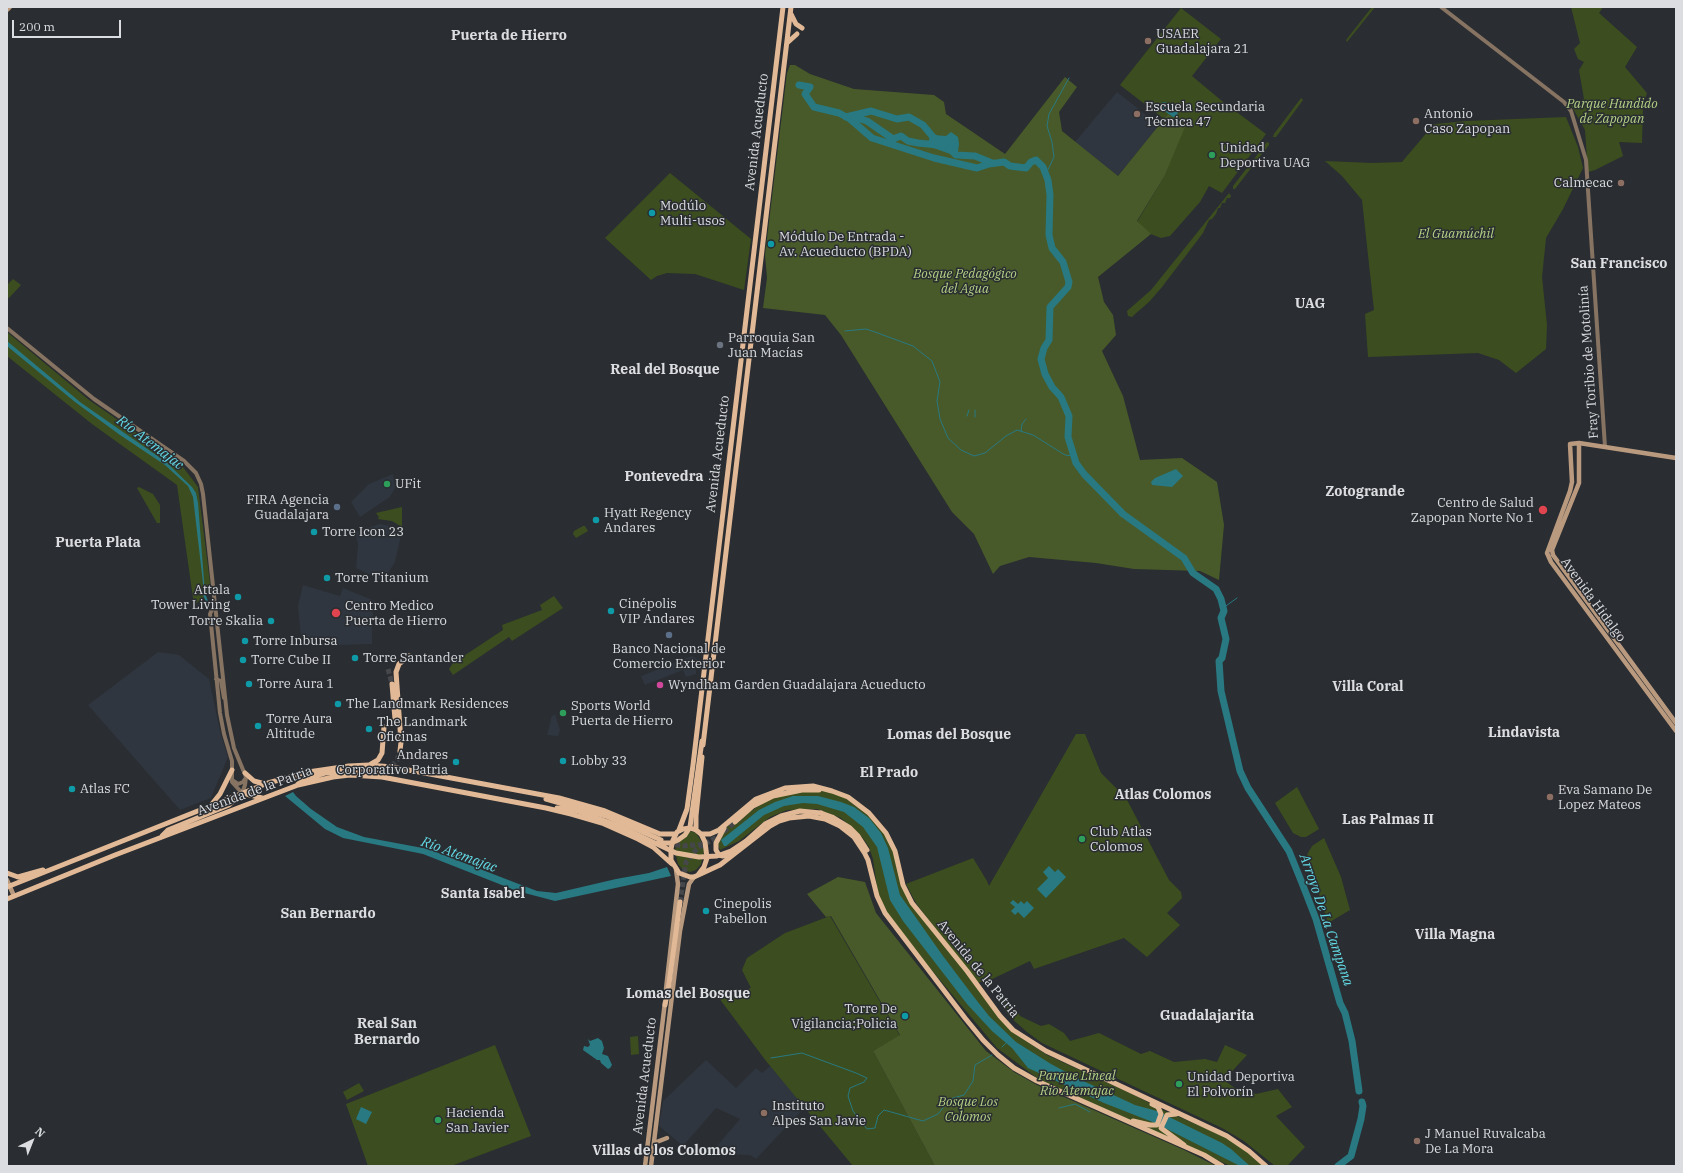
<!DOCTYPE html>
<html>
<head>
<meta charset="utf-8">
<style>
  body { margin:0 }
  #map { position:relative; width:1683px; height:1173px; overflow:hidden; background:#2a2d31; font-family:"IBM Plex Serif",serif }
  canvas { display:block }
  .frame { position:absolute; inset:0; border:8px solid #dbdde0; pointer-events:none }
  .north { position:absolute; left:12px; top:1121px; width:40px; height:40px; -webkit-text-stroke:3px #2a2d31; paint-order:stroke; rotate:43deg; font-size:11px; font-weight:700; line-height:16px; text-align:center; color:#dbdde0 }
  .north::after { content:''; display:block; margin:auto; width:14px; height:18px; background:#dbdde0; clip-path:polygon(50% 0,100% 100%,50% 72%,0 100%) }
  .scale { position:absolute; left:12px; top:20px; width:109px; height:18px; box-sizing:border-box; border:2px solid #dbdde0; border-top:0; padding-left:5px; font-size:12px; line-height:14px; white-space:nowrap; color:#dbdde0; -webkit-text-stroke:3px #2a2d31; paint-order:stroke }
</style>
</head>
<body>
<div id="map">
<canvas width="1683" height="1173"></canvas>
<div class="frame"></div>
<div class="north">N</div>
<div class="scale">200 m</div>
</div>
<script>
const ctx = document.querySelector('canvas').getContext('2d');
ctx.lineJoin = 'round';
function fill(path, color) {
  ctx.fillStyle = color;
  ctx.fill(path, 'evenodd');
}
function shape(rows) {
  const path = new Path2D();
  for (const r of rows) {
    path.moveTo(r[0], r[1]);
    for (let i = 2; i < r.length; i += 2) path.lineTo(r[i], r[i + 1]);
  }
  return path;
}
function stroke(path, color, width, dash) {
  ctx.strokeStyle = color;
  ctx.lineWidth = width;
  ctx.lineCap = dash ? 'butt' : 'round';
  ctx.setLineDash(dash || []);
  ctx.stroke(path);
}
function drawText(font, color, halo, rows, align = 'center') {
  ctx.font = font + ' "IBM Plex Serif",serif';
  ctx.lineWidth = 3;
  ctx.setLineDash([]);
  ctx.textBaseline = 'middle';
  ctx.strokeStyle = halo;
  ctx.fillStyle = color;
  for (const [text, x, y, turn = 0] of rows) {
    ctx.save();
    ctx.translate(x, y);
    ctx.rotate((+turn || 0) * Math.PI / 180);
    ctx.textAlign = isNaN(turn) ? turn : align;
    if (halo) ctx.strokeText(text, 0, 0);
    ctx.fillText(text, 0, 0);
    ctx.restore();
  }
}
const built = shape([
  [1117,92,1159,125,1118,176,1075,142],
  [393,474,395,488,390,497,360,517,351,502,369,484],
  [380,524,395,527,401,535,395,562,383,581,356,568,358,544,355,532],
  [303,585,340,596,343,588,375,601,372,620,372,644,338,645,337,638,320,641,320,637,301,637,298,606],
  [158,652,179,655,209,679,221,735,228,757,211,798,180,810,88,705],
  [692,656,697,659,696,674,686,677,683,670,645,685,641,676],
  [555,714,560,730,558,736,547,735,551,720,551,717],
  [706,1060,736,1088,756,1068,762,1073,770,1066,805,1107,756,1159,750,1155,710,1154,740,1119,716,1108,683,1146,659,1126,663,1101]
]);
const green = shape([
  [1372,7,1375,7,1347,42,1346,40],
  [1571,7,1603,7,1599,13,1637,47,1625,67,1647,93,1643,105,1642,143,1619,142,1623,156,1595,170,1588,172,1585,130,1571,105,1584,99,1579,70,1584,62,1578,59,1574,49,1580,43],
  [1181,8,1221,39,1192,76,1222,101,1266,134,1222,193,1209,186,1200,202,1170,236,1161,238,1148,233,1137,222,1164,177,1168,114,1164,119,1120,85],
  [1301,98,1303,100,1276,137,1273,137,1274,134],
  [1566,117,1578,147,1583,168,1563,209,1546,238,1542,277,1547,325,1546,349,1516,373,1499,360,1478,353,1368,357,1365,314,1374,310,1362,200,1342,176,1325,161,1372,163,1402,162,1434,124,1466,121],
  [1267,142,1269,143,1269,145,1258,159,1235,189,1233,189,1233,186],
  [670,173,751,239,744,290,695,274,667,273,657,276,651,280,605,238],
  [1229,193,1231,196,1230,198,1227,198,1225,203,1222,203,1220,208,1218,208,1216,214,1212,219,1209,220,1203,233,1162,287,1149,302,1134,315,1132,317,1128,316,1127,311,1151,290],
  [13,279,21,285,9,298,7,296,7,285],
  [7,332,89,400,180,463,198,487,211,591,194,605,177,485,92,424,7,356],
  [139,487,153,494,160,505,160,523,157,523,137,488],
  [402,507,402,527,392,521,378,519,379,517,376,513],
  [583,526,585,526,588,531,576,538,573,534,574,531],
  [554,596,563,608,512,641,509,637,453,675,449,669,453,663,503,630,502,625,542,610,540,605],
  [1076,734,1085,734,1101,773,1126,798,1169,880,1181,892,1182,898,1167,913,1180,925,1147,957,1124,938,1034,969,1030,961,990,980,976,983,916,903,906,884,973,858,987,881,989,886],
  [1297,787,1319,829,1306,837,1301,837,1293,833,1275,803],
  [802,790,832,791,840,794,878,823,894,849,903,890,1018,1036,1047,1055,1132,1094,1165,1111,1210,1130,1238,1144,1263,1166,1230,1166,1182,1143,1040,1080,997,1048,904,937,887,912,878,894,873,859,869,847,862,837,841,818,817,809,787,810,770,817,739,841,720,850,718,844,726,828,734,820,738,823,748,813,769,799],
  [690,831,696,833,701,841,704,851,701,864,696,870,690,872,683,870,678,864,675,851,677,840,683,833],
  [1324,838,1341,877,1350,910,1328,923,1307,855,1312,846],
  [830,916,900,1036,873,1051,935,1166,853,1166,766,1061,713,990,737,992,751,988,742,970,747,958,785,933],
  [998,996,1002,997,1011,1011,1017,1011,1020,1016,1041,1026,1049,1024,1064,1033,1070,1041,1099,1033,1141,1054,1150,1051,1174,1062,1205,1059,1217,1062,1225,1045,1247,1055,1224,1080,1236,1089,1256,1094,1278,1089,1292,1107,1276,1116,1305,1147,1287,1166,1275,1166,1244,1141,1222,1128,1042,1043,1027,1032,1010,1017,997,1000],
  [638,1036,639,1054,631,1055,630,1037],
  [495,1045,531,1136,451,1166,368,1166,346,1104],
  [359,1083,364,1091,347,1100,343,1092]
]);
const forest = shape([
  [790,65,795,65,810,74,854,89,934,95,944,102,946,114,1005,154,1065,77,1077,87,1059,112,1062,131,1118,176,1168,114,1185,127,1164,177,1137,221,1151,234,1098,277,1104,302,1113,315,1116,335,1102,351,1123,396,1140,460,1182,458,1217,482,1224,525,1219,580,1200,571,1134,569,1096,563,1029,557,1000,566,993,574,974,534,952,512,841,335,825,315,763,308,767,278,765,255,787,73],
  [838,877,865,882,876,913,986,1051,1014,1072,1037,1085,1184,1150,1216,1166,935,1166,873,1051,900,1035,831,916,826,917,807,894]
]);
const water = shape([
  [1163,102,1177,105,1179,108,1177,116,1173,117,1159,107,1160,104],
  [951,132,958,137,959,144,958,152,953,155,928,146,929,139,933,135,946,136],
  [7,341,80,402,166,462,192,487,196,493,198,503,205,593,208,601,206,602,203,595,203,583,193,497,188,486,165,465,120,435,75,402,7,346],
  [1176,469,1183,476,1172,487,1152,485,1151,482,1155,478],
  [293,792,296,796,311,809,337,827,364,837,428,849,537,891,556,893,616,879,649,873,667,867,671,876,555,901,517,891,423,854,343,838,325,829,285,796],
  [793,796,818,796,841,802,854,807,869,818,881,833,888,848,900,895,943,956,974,997,989,1016,1016,1042,1051,1064,1079,1079,1135,1105,1157,1111,1222,1143,1231,1149,1250,1166,1240,1166,1155,1123,1104,1103,1028,1068,1012,1048,992,1031,967,1004,903,921,890,900,877,847,863,827,844,812,817,804,803,803,784,806,764,815,726,846,724,846,721,840,759,810,775,802],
  [1049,866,1055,872,1058,869,1066,877,1046,898,1037,889,1048,878,1043,872],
  [1013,900,1018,904,1021,901,1024,904,1027,901,1034,908,1024,918,1018,912,1015,915,1011,911,1015,907,1010,903],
  [598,1038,602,1041,604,1048,602,1054,608,1056,612,1065,610,1068,608,1069,601,1063,600,1060,597,1060,583,1050,584,1046,588,1047,590,1045,588,1039,590,1041],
  [361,1107,372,1112,366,1124,356,1119]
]);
const stream = shape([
  [1046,174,1054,157,1052,142,1047,126,1049,114,1069,78],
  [845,331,866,329,875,332,913,346,932,361,940,382,937,401,940,419,948,438,961,450,974,456,985,453,1006,436,1017,430,1033,435,1065,455,1074,456],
  [967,416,969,410],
  [975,417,975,410],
  [1021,431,1022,424,1026,419],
  [1223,608,1237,598],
  [1002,1047,1006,1043],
  [771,1058,802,1053,856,1073,867,1078,864,1082,850,1088,848,1096,853,1111,867,1129,875,1128,878,1116,884,1110,923,1121,938,1114,946,1104,953,1098,964,1095,973,1081,975,1065,992,1055],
  [1059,1108,1075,1104,1090,1112]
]);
const river = shape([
  [799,85,810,87,805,94,814,107,839,113,850,119,872,138,934,158,977,168,989,164,1004,162,1010,166,1026,168,1031,162,1036,160,1043,167,1048,180,1050,195,1049,235,1052,248,1063,262,1069,282,1068,287,1050,307,1049,340,1044,348,1041,359,1045,374,1052,387,1061,397,1069,416,1068,437,1076,463,1084,474,1123,514,1184,558,1193,573,1216,589,1221,599,1224,611,1221,618,1226,639,1222,658,1219,661,1221,691,1240,771,1248,788,1289,851,1302,883,1316,919,1340,1003,1345,1013,1352,1041,1359,1091],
  [850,116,867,121,893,139,901,136,908,141,918,143,937,145],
  [846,117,871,111,897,119,909,117,923,125,933,137,939,141],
  [949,148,956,155,975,156,992,163],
  [1338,1166,1351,1156,1361,1119,1363,1106,1362,1102]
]);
const primaryTunnel = shape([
  [388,669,392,684],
  [378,771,386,770,391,767,397,760,400,751],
  [668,843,683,846,705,844,720,835,735,822],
  [680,902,686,862,694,852,702,845]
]);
const tertiary = shape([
  [1441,7,1564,102,1571,111,1586,160,1605,447],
  [7,328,94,399,184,461,196,473,201,484,203,494,227,715,234,748,246,777,245,785,242,793,232,782,232,761,224,734,220,713,210,614,215,603],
  [216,679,221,681,224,698],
  [232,780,238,784,243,782,245,779]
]);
const secondary = shape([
  [7,10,10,7],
  [1579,443,1579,483,1552,550,1553,555,1676,723],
  [1676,458,1579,443,1570,444,1572,482,1570,491,1547,553,1551,562,1676,731],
  [7,880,14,896],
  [666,989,678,884,676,870],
  [654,1143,667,1138],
  [645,1166,665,1002],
  [651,1166,680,931,689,884,694,877]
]);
const primary = shape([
  [791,14,796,24,802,28],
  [787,43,797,34],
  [392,684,395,719],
  [703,745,791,7],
  [400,751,401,742,396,672,399,664,409,656],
  [371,764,378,760,382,753,384,727],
  [245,773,254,781,265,784],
  [298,784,305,779,325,773,353,770,378,771],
  [242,793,262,798],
  [546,799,606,816,661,840],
  [212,804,220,794,232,770],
  [557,808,575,810],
  [821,813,832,817,850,828,858,836,867,850],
  [735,822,753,806,773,796,802,790,819,790],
  [724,828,716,843,716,850,719,855,723,856,734,852],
  [679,830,687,809,693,765,783,7],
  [696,830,696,816,702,757],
  [701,834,710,834,719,830,756,799,785,788,813,786,832,791,848,797,869,813,886,833,895,851,903,885,912,903,967,971,1000,1016,1013,1030,1046,1051,1227,1136,1249,1151,1266,1166],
  [162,836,168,830,229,805,241,794],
  [7,873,18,877,43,870],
  [698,875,704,867,707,858,705,842,701,834,696,830,690,828,683,829,677,832,673,840,671,849,671,860,679,873,690,877,694,877,720,865,770,826,779,821,789,818,809,816,825,819,840,826,854,837,864,852,868,860,877,896,885,913,965,1018,983,1040,998,1055,1014,1068,1037,1081,1204,1155,1222,1166],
  [7,887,268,783,308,772,349,766,369,765,392,767,559,798,605,811,660,834,676,834],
  [7,899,115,855,298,785,333,777,350,775,382,777,546,808,571,814,602,823,638,839,653,847,672,864],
  [665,1005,669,984,680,902],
  [1176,1114,1167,1115,1161,1128,1184,1145],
  [1133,1121,1150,1125,1157,1125,1161,1114,1158,1107,1152,1104]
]);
const primaryBridge = shape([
  [575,810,619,826,676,853,699,857,717,856,731,851,746,841,765,824,781,816,800,811,821,813],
  [658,843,671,843,678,840,685,835,690,827,702,741]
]);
const markers = [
  [1148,41,4,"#8d6e63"],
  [1137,114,4,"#8d6e63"],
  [1416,121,4,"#8d6e63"],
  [1212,155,4,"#2e9e5b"],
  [1621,183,4,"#8d6e63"],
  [652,213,4,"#0f9aa8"],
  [771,244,4,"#0f9aa8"],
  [720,345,4,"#6b7280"],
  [387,484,4,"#2e9e5b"],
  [337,507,4,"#5c6f8a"],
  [1543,510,5,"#e0444e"],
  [596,520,4,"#0f9aa8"],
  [314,532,4,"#0f9aa8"],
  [327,578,4,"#0f9aa8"],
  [238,597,4,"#0f9aa8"],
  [611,611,4,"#0f9aa8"],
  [336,613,5,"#e0444e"],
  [271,621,4,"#0f9aa8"],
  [669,635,4,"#5c6f8a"],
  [245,641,4,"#0f9aa8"],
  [355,658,4,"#0f9aa8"],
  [243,660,4,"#0f9aa8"],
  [249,684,4,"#0f9aa8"],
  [660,685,4,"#d1479c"],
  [338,704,4,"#0f9aa8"],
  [563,713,4,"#2e9e5b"],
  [258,726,4,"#0f9aa8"],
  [369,729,4,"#0f9aa8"],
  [563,761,4,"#0f9aa8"],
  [456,762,4,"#0f9aa8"],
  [72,789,4,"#0f9aa8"],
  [1550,797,4,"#8d6e63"],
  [1082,839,4,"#2e9e5b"],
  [706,911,4,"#0f9aa8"],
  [905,1016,4,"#0f9aa8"],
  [1179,1084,4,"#2e9e5b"],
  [764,1113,4,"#8d6e63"],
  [438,1120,4,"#2e9e5b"],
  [1417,1141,4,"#8d6e63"]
];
const poiNames = [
  ["USAER",1156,34],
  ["Guadalajara 21",1156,49],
  ["Escuela Secundaria",1145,107],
  ["Técnica 47",1145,122],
  ["Antonio",1424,114],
  ["Caso Zapopan",1424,129],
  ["Unidad",1220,148],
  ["Deportiva UAG",1220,163],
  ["Calmecac",1613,183,"right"],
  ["Modúlo",660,206],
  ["Multi-usos",660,221],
  ["Módulo De Entrada -",779,237],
  ["Av. Acueducto (BPDA)",779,252],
  ["Parroquia San",728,338],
  ["Juan Macías",728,353],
  ["UFit",395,484],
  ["FIRA Agencia",329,500,"right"],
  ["Guadalajara",329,515,"right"],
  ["Centro de Salud",1534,503,"right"],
  ["Zapopan Norte No 1",1534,518,"right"],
  ["Hyatt Regency",604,513],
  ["Andares",604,528],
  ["Torre Icon 23",322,532],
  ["Torre Titanium",335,578],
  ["Attala",230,590,"right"],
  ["Tower Living",230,605,"right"],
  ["Cinépolis",619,604],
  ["VIP Andares",619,619],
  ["Centro Medico",345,606],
  ["Puerta de Hierro",345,621],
  ["Torre Skalia",263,621,"right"],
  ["Torre Inbursa",253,641],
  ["Banco Nacional de",669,649,"center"],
  ["Comercio Exterior",669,664,"center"],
  ["Torre Santander",363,658],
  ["Torre Cube II",251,660],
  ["Torre Aura 1",257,684],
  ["Wyndham Garden Guadalajara Acueducto",668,685],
  ["The Landmark Residences",346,704],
  ["Sports World",571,706],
  ["Puerta de Hierro",571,721],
  ["Torre Aura",266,719],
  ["Altitude",266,734],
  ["The Landmark",377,722],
  ["Oficinas",377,737],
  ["Andares",448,755,"right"],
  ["Corporativo Patria",448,770,"right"],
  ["Lobby 33",571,761],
  ["Atlas FC",80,789],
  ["Eva Samano De",1558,790],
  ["Lopez Mateos",1558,805],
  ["Club Atlas",1090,832],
  ["Colomos",1090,847],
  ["Cinepolis",714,904],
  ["Pabellon",714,919],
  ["Torre De",897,1009,"right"],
  ["Vigilancia;Policia",897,1024,"right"],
  ["Unidad Deportiva",1187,1077],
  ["El Polvorín",1187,1092],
  ["Instituto",772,1106],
  ["Alpes San Javie",772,1121],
  ["Hacienda",446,1113],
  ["San Javier",446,1128],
  ["J Manuel Ruvalcaba",1425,1134],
  ["De La Mora",1425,1149]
];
const parkNames = [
  ["Parque Hundido",1612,104],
  ["de Zapopan",1612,119],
  ["El Guamúchil",1456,234],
  ["Bosque Pedagógico",965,274],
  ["del Agua",965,289],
  ["Parque Lineal",1077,1076],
  ["Rio Atemajac",1077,1091],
  ["Bosque Los",968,1102],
  ["Colomos",968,1117]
];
const streetNames = [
  ["Avenida Acueducto",757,132,-83],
  ["Fray Toribio de Motolinía",1589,362,-94],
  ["Avenida Acueducto",718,454,-83],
  ["Avenida Hidalgo",1593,600,54],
  ["Avenida de la Patria",255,791,-20],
  ["Avenida de la Patria",978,969,51],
  ["Avenida Acueducto",645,1076,-83]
];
const neighbourhoodNames = [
  ["Puerta de Hierro",509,36],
  ["San Francisco",1619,264],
  ["UAG",1310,304],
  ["Real del Bosque",665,370],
  ["Pontevedra",664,477],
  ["Zotogrande",1365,492],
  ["Puerta Plata",98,543],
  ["Villa Coral",1368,687],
  ["Lindavista",1524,733],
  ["Lomas del Bosque",949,735],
  ["El Prado",889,773],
  ["Atlas Colomos",1163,795],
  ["Las Palmas II",1388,820],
  ["Santa Isabel",483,894],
  ["San Bernardo",328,914],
  ["Villa Magna",1455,935],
  ["Lomas del Bosque",688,994],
  ["Guadalajarita",1207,1016],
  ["Real San",387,1024],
  ["Bernardo",387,1040],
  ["Villas de los Colomos",664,1151]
];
const waterNames = [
  ["Río Atemajac",150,443,37],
  ["Río Atemajac",459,855,20],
  ["Arroyo De La Campana",1326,920,71]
];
fill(built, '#2f363f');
fill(green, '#3c4e1f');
fill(forest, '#485a29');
fill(water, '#287982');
stroke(stream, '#287982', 1);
stroke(river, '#287982', 7);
stroke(primaryTunnel, '#45474b', 5, [5, 2.5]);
stroke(tertiary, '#867362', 4);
stroke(secondary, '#b99a7f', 4.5);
stroke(primary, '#e1b996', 5);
stroke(primaryBridge, '#e1b996', 5);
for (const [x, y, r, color] of markers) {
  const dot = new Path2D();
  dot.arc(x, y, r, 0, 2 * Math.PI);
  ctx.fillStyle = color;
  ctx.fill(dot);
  stroke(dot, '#2a2d31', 1.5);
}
drawText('13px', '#dbdde0', '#2a2d31', poiNames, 'left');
drawText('italic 13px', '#b3d285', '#2a2d31', parkNames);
drawText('13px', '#dbdde0', '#2a2d31', streetNames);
drawText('bold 14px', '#dbdde0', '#2a2d31', neighbourhoodNames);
drawText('italic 14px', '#63dae6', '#2a2d31', waterNames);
</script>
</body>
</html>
